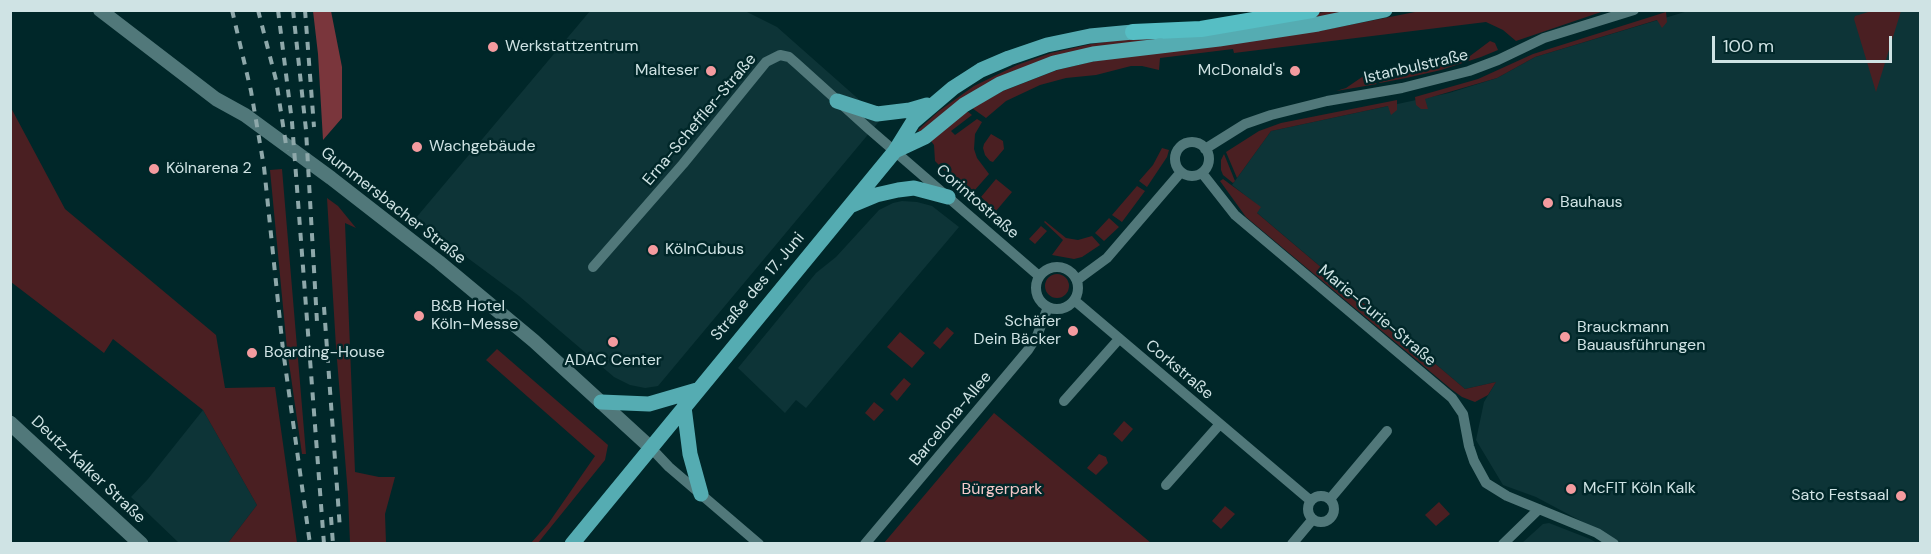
<!DOCTYPE html>
<html>
<head>
<meta charset="utf-8">
<style>
  body { margin:0 }
  #map { position:relative; width:1931px; height:554px; overflow:hidden; background:#002729; font-family:"DM Sans",sans-serif }
  canvas { display:block }
  .frame { position:absolute; inset:0; border:12px solid #cfe3e4; pointer-events:none }
  .scale { position:absolute; left:1712px; top:36px; width:180px; height:27px; box-sizing:border-box; border:3px solid #cfe3e4; border-top:0; padding-left:8px; font-size:18px; line-height:21px; white-space:nowrap; color:#cfe3e4; -webkit-text-stroke:4px #002729; paint-order:stroke }
</style>
</head>
<body>
<div id="map">
<canvas width="1931" height="554"></canvas>
<div class="frame"></div>
<div class="scale">100 m</div>
</div>
<script>
const ctx = document.querySelector('canvas').getContext('2d');
ctx.lineJoin = 'round';
function fill(path, color) {
  ctx.fillStyle = color;
  ctx.fill(path, 'evenodd');
}
function shape(rows) {
  const path = new Path2D();
  for (const r of rows) {
    if (r.length === 3) {
      path.moveTo(r[0] + r[2], r[1]);
      path.arc(r[0], r[1], r[2], 0, 2 * Math.PI);
      continue;
    }
    path.moveTo(r[0], r[1]);
    for (let i = 2; i < r.length; i += 2) path.lineTo(r[i], r[i + 1]);
  }
  return path;
}
function stroke(path, color, width, dash) {
  ctx.strokeStyle = color;
  ctx.lineWidth = width;
  ctx.lineCap = dash ? 'butt' : 'round';
  ctx.setLineDash(dash || []);
  ctx.stroke(path);
}
function drawText(font, color, halo, rows, align = 'center') {
  ctx.font = font + ' "DM Sans",sans-serif';
  ctx.lineWidth = 5;
  ctx.setLineDash([]);
  ctx.textBaseline = 'middle';
  ctx.strokeStyle = halo;
  ctx.fillStyle = color;
  for (const [text, x, y, turn = 0] of rows) {
    ctx.save();
    ctx.translate(x, y);
    ctx.rotate((+turn || 0) * Math.PI / 180);
    ctx.textAlign = isNaN(turn) ? turn : align;
    if (halo) ctx.strokeText(text, 0, 0);
    ctx.fillText(text, 0, 0);
    ctx.restore();
  }
}
const built = shape([
  [590,11,745,11,777,27,881,119,658,386,645,388,630,385,614,377,519,296,415,219],
  [1688,11,1920,11,1920,543,1622,543,1536,497,1503,485,1476,440,1484,402,1496,382,1465,389,1256,212,1260,207,1232,185,1271,131,1449,93,1497,78,1535,57],
  [902,201,917,202,932,206,959,227,806,408,796,400,785,413,738,368,816,273,836,257,879,210,893,203],
  [203,410,257,505,228,543,179,543,131,497,148,479],
  [1549,523,1590,539,1597,543,1522,543,1543,524]
]);
const green = shape([
  [1875,10,1901,11,1876,92,1854,19,1855,16],
  [1332,11,1357,11,1054,57,920,133,918,130,939,111,974,86,1017,65,1051,53,1091,44],
  [1420,11,1604,11,1516,41,1503,30,1486,22,1234,53,1233,49,1160,58,1159,70,1142,66,1131,66,1096,75,1066,78,1040,85,1006,101,986,118,972,108,1003,91,1057,70,1095,61,1319,31],
  [1666,12,1667,22,1662,28,1657,20,1535,57,1497,78,1425,99,1428,109,1421,109,1416,105,1415,97,1478,79,1533,54],
  [1490,41,1495,43,1498,50,1481,57,1441,70,1406,78,1380,83,1377,81,1380,77,1383,80,1386,76,1389,79,1392,75,1396,78,1399,74,1392,69,1466,59],
  [1365,75,1377,84,1336,91,1346,88],
  [1397,100,1397,110,1391,115,1388,106,1271,131,1237,178,1226,152,1259,131,1281,123],
  [10,106,65,209,216,335,225,388,275,387,297,543,228,543,257,505,203,410,113,339,104,353,11,282],
  [967,111,972,115,951,131,955,135,977,119,982,122,975,134,974,149,977,158,989,174,974,191,950,176,935,161,934,145,931,141],
  [991,134,1003,141,1004,149,993,162,990,161,985,155,983,148,984,144],
  [1162,148,1169,150,1167,157,1147,187,1139,181,1153,165],
  [1224,154,1235,181,1233,183,1223,175,1221,170,1221,160],
  [282,169,306,454,302,454,287,349,270,170],
  [996,179,1012,192,996,211,981,197],
  [1223,179,1261,207,1257,213,1290,241,1465,389,1496,382,1488,395,1475,402,1462,397,1451,389,1246,217,1220,181],
  [1137,186,1145,191,1122,222,1112,215],
  [327,198,338,206,356,228,345,223,355,472,379,477,395,477,385,514,386,543,350,543,348,495,336,347],
  [1109,218,1119,227,1104,241,1095,233],
  [1045,221,1066,238,1078,240,1092,236,1100,245,1082,257,1074,259,1052,255,1063,240,1044,222],
  [1041,226,1047,231,1035,244,1029,239],
  [1057,286,12],
  [947,327,954,333,940,349,933,343],
  [900,332,925,353,912,368,887,347],
  [497,349,608,445,605,460,538,543,531,543,548,524,595,456,486,360],
  [904,378,911,384,897,401,890,394],
  [874,402,884,410,874,421,865,413],
  [994,413,1132,527,1151,543,884,543],
  [1124,421,1133,429,1122,442,1113,434],
  [1099,454,1106,457,1108,463,1096,475,1087,468],
  [1439,502,1450,514,1436,526,1425,515],
  [1225,506,1235,514,1221,529,1212,521]
]);
const forest = shape([
  [313,11,331,11,342,67,342,118,323,140,318,54]
]);
const minor = shape([
  [1192,159,17],
  [1205,149,1245,124,1271,115,1327,101,1402,88,1469,71,1498,60,1544,38,1634,10],
  [1202,173,1235,215,1452,398,1463,414,1469,446,1474,461,1486,483,1507,496,1597,533,1614,544],
  [1057,288,21],
  [593,267,683,164,766,62,780,55,789,57,797,64,869,129,1039,276],
  [1077,280,1107,258,1181,172],
  [1074,300,1311,501],
  [1064,401,1119,339],
  [651,448,669,467,759,544],
  [1166,485,1220,424],
  [1321,509,13],
  [1330,499,1387,431],
  [865,544,1028,350,1037,336,1048,307],
  [1292,544,1313,519],
  [1503,544,1539,509]
]);
const tertiary = shape([
  [100,10,216,99,245,115,331,178,439,262,534,341,651,448]
]);
const secondary = shape([
  [10,423,141,544]
]);
const primary = shape([
  [837,101,877,114,910,110,927,105],
  [895,151,925,137,964,105,1000,84,1054,63,1093,54,1219,39,1318,24,1385,10],
  [852,205,876,195,898,190,914,188,948,197],
  [601,402,649,404,697,390],
  [684,407,690,454,701,494],
  [572,544,895,151,913,122,953,88,981,70,1009,58,1047,45,1090,36,1133,32]
]);
const trunk = shape([
  [1133,32,1201,29,1312,10]
]);
const rail = shape([
  [232,10,251,91,264,167,283,350,310,544],
  [258,10,276,80,287,151],
  [278,10,292,122,324,544],
  [293,10,306,130,317,322],
  [305,10,314,127],
  [324,307,340,529],
  [331,517,333,544]
]);
const markers = [
  [493,47,6,"#f49b9f"],
  [711,71,6,"#f49b9f"],
  [1295,71,6,"#f49b9f"],
  [417,147,6,"#f49b9f"],
  [154,169,6,"#f49b9f"],
  [1548,203,6,"#f49b9f"],
  [653,250,6,"#f49b9f"],
  [419,316,6,"#f49b9f"],
  [1073,331,6,"#f49b9f"],
  [1565,337,6,"#f49b9f"],
  [613,342,6,"#f49b9f"],
  [252,353,6,"#f49b9f"],
  [1571,489,6,"#f49b9f"],
  [1901,496,6,"#f49b9f"]
];
const poiNames = [
  ["Werkstattzentrum",505,47],
  ["Malteser",699,71,"right"],
  ["McDonald's",1283,71,"right"],
  ["Wachgebäude",429,147],
  ["Kölnarena 2",166,169],
  ["Bauhaus",1560,203],
  ["KölnCubus",665,250],
  ["B&B Hotel",431,307],
  ["Köln-Messe",431,325],
  ["Schäfer",1061,322,"right"],
  ["Dein Bäcker",1061,340,"right"],
  ["Brauckmann",1577,328],
  ["Bauausführungen",1577,346],
  ["Boarding-House",264,353],
  ["ADAC Center",613,361,"center"],
  ["McFIT Köln Kalk",1583,489],
  ["Sato Festsaal",1889,496,"right"]
];
const streetNames = [
  ["Istanbulstraße",1416,67,-13],
  ["Erna-Scheffler-Straße",700,120,-50],
  ["Corintostraße",977,202,41],
  ["Gummersbacher Straße",393,206,38],
  ["Straße des 17. Juni",758,287,-50],
  ["Marie-Curie-Straße",1377,316,40],
  ["Corkstraße",1179,370,40],
  ["Barcelona-Allee",951,419,-50],
  ["Deutz-Kalker Straße",88,470,43]
];
const parkNames = [
  ["Bürgerpark",1002,490]
];
fill(built, '#0d3437');
fill(green, '#4a1f22');
fill(forest, '#7a363c');
stroke(minor, '#51787a', 10);
stroke(tertiary, '#51787a', 14);
stroke(secondary, '#51787a', 15);
stroke(primary, '#55acb2', 15);
stroke(trunk, '#56bec4', 16);
stroke(rail, '#8ea8aa', 4, [8, 8]);
for (const [x, y, r, color] of markers) {
  const dot = new Path2D();
  dot.arc(x, y, r, 0, 2 * Math.PI);
  ctx.fillStyle = color;
  ctx.fill(dot);
  stroke(dot, '#002729', 2);
}
drawText('16px', '#cfe3e4', '#002729', poiNames, 'left');
drawText('16px', '#cfe3e4', '#002729', streetNames);
drawText('16px', '#f4c8c9', '#002729', parkNames);
</script>
</body>
</html>
